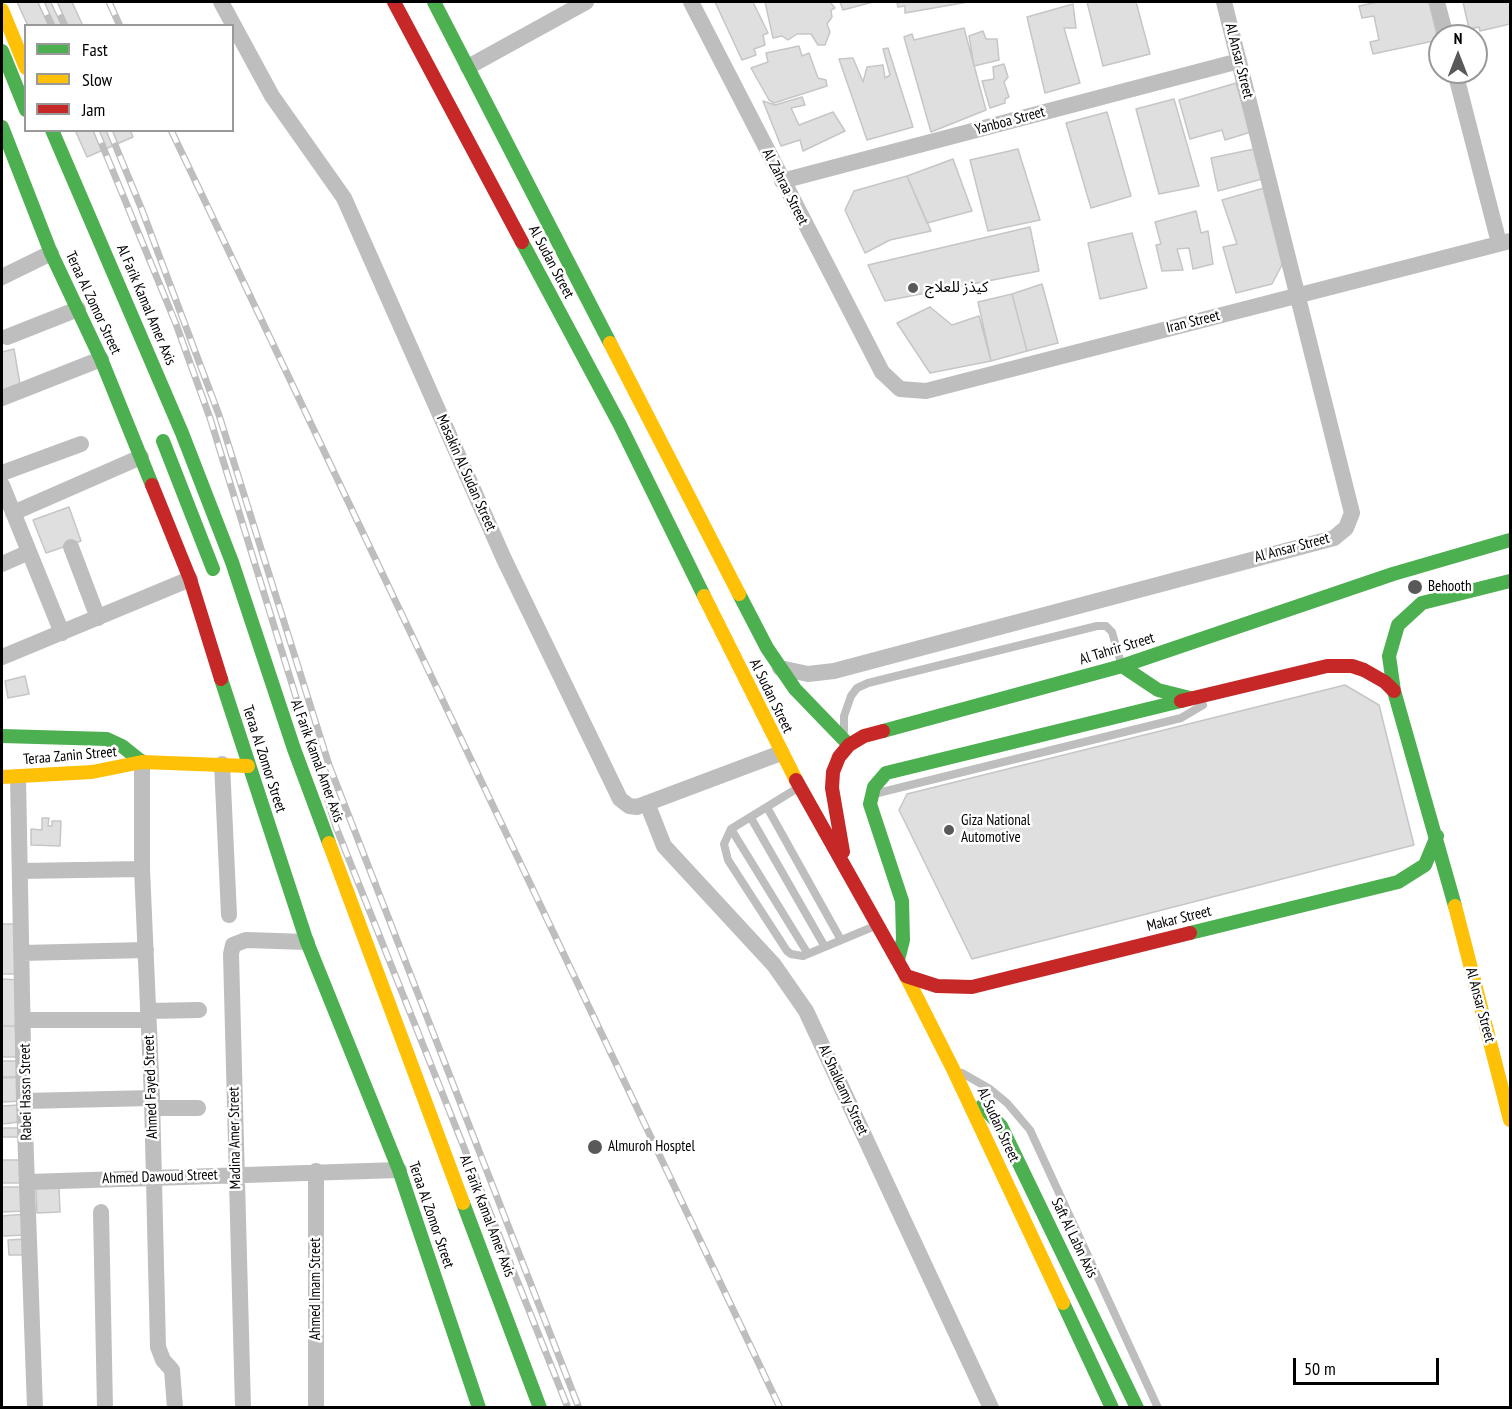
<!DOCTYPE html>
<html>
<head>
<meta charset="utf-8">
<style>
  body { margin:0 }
  #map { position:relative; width:1512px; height:1409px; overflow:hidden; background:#fff; font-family:"PT Sans Narrow",sans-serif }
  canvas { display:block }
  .frame { position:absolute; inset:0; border:3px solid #000; pointer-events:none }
  .legend { position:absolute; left:24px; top:24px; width:210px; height:108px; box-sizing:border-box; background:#fff; border:2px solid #999; margin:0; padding:8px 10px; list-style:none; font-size:18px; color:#000 }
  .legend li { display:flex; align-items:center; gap:12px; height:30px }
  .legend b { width:30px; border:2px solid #999 }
  .north { position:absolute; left:1428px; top:24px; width:60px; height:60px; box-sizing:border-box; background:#fff; border:2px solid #999; border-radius:50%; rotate:0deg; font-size:16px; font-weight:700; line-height:24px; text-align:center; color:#000 }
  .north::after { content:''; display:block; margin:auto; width:21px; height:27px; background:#595959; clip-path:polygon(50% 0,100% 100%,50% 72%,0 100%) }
  .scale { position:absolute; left:1293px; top:1358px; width:146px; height:27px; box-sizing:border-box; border:3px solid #000; border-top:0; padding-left:8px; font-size:18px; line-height:21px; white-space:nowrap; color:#000; -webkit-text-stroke:4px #fff; paint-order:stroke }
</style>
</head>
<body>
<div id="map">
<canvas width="1512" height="1409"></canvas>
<div class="frame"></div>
<ul class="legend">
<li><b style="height:8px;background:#4caf50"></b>Fast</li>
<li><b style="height:8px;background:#ffc107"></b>Slow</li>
<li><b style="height:8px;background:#c62828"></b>Jam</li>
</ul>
<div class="north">N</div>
<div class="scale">50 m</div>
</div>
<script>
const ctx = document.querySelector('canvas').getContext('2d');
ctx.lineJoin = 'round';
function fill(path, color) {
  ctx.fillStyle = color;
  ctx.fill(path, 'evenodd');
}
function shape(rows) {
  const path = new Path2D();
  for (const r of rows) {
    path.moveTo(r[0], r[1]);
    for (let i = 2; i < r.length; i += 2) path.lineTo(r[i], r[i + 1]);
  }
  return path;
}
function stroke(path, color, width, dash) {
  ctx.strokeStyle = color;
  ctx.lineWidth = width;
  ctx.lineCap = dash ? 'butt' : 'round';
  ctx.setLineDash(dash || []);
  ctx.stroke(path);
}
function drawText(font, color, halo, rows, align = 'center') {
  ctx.font = font + ' "PT Sans Narrow","Noto Sans Arabic",sans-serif';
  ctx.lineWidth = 5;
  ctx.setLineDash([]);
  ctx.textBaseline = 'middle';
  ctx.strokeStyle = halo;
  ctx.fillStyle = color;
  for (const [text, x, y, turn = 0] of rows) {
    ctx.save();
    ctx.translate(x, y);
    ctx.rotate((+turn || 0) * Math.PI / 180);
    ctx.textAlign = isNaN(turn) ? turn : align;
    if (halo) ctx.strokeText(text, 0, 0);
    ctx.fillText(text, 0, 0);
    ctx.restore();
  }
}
const building = shape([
  [17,2,72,2,83,26,28,26,17,2],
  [715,2,753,2,768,33,763,35,765,45,754,49,756,55,742,60,715,2],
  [765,2,830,2,835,8,831,10,832,17,827,24,830,32,825,45,818,45,811,34,797,34,788,40,782,36,773,38,765,2],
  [840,2,873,2,843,10,840,2],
  [897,2,968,2,905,13,905,6,898,7,897,2],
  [1087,2,1136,2,1150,54,1103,66,1087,2],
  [1378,2,1429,2,1438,40,1373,54,1370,42,1379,40,1374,16,1362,18,1359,6,1378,2],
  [1463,2,1510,2,1510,24,1480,31,1479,27,1469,29,1463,2],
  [1073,4,1076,28,1064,28,1080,83,1045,93,1027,17,1073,4],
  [964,28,986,110,931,132,904,37,912,34,914,40,964,28],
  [983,31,986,39,997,39,999,60,974,66,969,36,983,31],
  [799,46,802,56,809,53,818,78,826,80,827,86,774,103,769,100,751,68,768,62,766,53,799,46],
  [888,48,913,127,867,140,839,59,853,58,863,82,867,67,883,65,885,78,890,75,883,49,888,48],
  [1004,64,1008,77,1004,82,1009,97,1005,99,1005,103,990,108,982,81,994,79,993,67,1004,64],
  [1236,83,1251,132,1225,140,1222,130,1190,139,1179,100,1236,83],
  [802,97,805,105,791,108,799,125,833,112,845,131,803,151,800,140,781,146,763,101,775,105,802,97],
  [1174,99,1199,186,1159,194,1136,109,1174,99],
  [1107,112,1131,196,1091,208,1066,123,1107,112],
  [75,130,130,130,133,137,87,157,75,130],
  [1018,149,1040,220,988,231,970,160,1018,149],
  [1254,149,1262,179,1218,191,1211,158,1254,149],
  [953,159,972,211,927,223,907,176,953,159],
  [907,176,931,231,890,240,865,253,845,210,854,191,907,176],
  [1264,188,1284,261,1272,284,1236,293,1223,247,1237,244,1222,200,1264,188],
  [1196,211,1201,233,1208,231,1213,264,1193,269,1189,248,1177,249,1183,270,1162,271,1156,245,1161,244,1155,222,1196,211],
  [1030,227,1039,271,885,301,868,265,1030,227],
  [1132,233,1147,288,1100,299,1088,243,1132,233],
  [1042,284,1058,343,1027,351,1012,294,1042,284],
  [1012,294,1027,351,991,361,978,302,1012,294],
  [930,307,952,325,979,316,991,361,930,373,897,323,930,307],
  [14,349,21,390,2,398,2,352,14,349],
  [69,507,81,541,46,553,33,520,69,507],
  [25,676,29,694,8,698,5,681,25,676],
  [1345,685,1379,705,1414,845,972,959,899,810,907,794,1345,685],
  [42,818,49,818,48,826,52,826,52,821,61,821,60,846,31,845,31,829,42,830,42,818],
  [2,924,19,924,23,974,2,974,2,924],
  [2,979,19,980,19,1026,2,1026,2,979],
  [2,1026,19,1026,19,1057,2,1057,2,1026],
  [2,1061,21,1061,23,1077,2,1078,2,1061],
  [2,1077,23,1077,24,1101,2,1102,2,1077],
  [19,1105,20,1122,2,1124,2,1106,19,1105],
  [2,1128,21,1128,21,1137,2,1137,2,1128],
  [2,1160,24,1160,24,1183,2,1183,2,1160],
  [2,1187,24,1187,25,1211,2,1212,2,1187],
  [59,1187,60,1212,37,1213,36,1188,59,1187],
  [25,1214,26,1235,2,1236,2,1216,25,1214],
  [26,1239,26,1255,9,1255,8,1240,26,1239]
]);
const lane = shape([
  [844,731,844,716,851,696,857,688,868,683,1097,626,1106,626,1112,632,1121,663],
  [796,789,731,829,724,844,728,860,787,951,791,954,803,956,875,926],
  [878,793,1181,718,1203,705],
  [768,809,841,940],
  [751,818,825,947],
  [731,829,808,954],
  [962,1073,990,1089,1007,1103,1030,1130,1158,1408]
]);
const street = shape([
  [221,2,272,96,344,198,504,559,620,799,629,806,637,807,781,753],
  [691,2,882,372,900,389,926,391,1510,241],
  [1437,2,1446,36],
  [468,67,586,2],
  [1455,72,1499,243],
  [782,181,1239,61],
  [2,277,51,253],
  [7,337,78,309],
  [2,398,101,359],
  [2,473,81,444],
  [2,485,62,633],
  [13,513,141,457],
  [71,547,98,618],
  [2,564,29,552],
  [2,657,190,579],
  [780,668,808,674,834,671,1334,538,1346,528,1352,513,1224,2],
  [142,762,142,869,152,1098,158,1347,163,1360,172,1370,175,1408],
  [222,764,229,915],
  [18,777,24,1101,35,1408],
  [647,803,664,846,774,965,806,1011,991,1408],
  [20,871,142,869],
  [22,953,146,950],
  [148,1011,199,1010],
  [24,1020,148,1020],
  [24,1101,152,1098],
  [152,1108,198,1108],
  [316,1171,316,1408],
  [29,1182,399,1170],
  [101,1212,105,1408],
  [243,1408,231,954,233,945,246,940,307,942]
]);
const fast = shape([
  [434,2,610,343],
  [2,51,26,110],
  [2,127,51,253,101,359,152,485],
  [52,130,182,433,232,562,294,749,329,843],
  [522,242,620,425,704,596],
  [163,441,213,569],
  [739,594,767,648,795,689,849,745],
  [1122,666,1158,690,1190,698],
  [221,679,307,942,399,1170,479,1408],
  [883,731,1122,666,1393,574,1510,540],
  [2,736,107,739,122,746,142,762],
  [1455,906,1394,691,1389,656,1398,625,1422,603,1510,581],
  [1190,933,1398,882,1425,865,1437,836],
  [898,960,903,940,902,901,870,804,874,787,886,773,1181,701],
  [982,1106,1001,1126,1137,1408],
  [463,1203,540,1408],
  [1063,1303,1112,1408]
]);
const slow = shape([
  [2,10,26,68],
  [610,343,739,594],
  [704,596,796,780],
  [2,777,92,772,142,762,248,766],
  [329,843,463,1203],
  [1455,906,1510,1120],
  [905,974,953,1069,1063,1303]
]);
const jam = shape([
  [394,2,522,242],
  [152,485,190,579,221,679],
  [1181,701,1327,666,1352,666,1364,670,1385,682,1394,691],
  [796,780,905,974],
  [843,852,832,788,833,772,839,757,849,745,864,736,883,731],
  [906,976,937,986,972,987,1190,933]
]);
const rail = shape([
  [41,2,52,26],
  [54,2,65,26],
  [109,2,120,26],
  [96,130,176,324,210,418,336,827,568,1408],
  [109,130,142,210,219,415,329,765,579,1408],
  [171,130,780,1408]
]);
const markers = [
  [913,288,6,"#595959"],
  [1415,587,8,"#595959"],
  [949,830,6,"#595959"],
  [595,1147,8,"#595959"]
];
const streetNames = [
  ["Al Ansar Street",1239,61,76],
  ["Yanboa Street",1010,121,-15],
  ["Al Zahraa Street",785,187,63],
  ["Al Sudan Street",551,262,62],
  ["Teraa Al Zomor Street",93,303,65],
  ["Al Farik Kamal Amer Axis",146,305,67],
  ["Iran Street",1193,322,-14],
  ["Masakin Al Sudan Street",466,473,66],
  ["Al Ansar Street",1292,548,-15],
  ["Al Tahrir Street",1117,649,-17],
  ["Al Sudan Street",771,696,64],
  ["Teraa Zanin Street",70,756,-5],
  ["Teraa Al Zomor Street",264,759,72],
  ["Al Farik Kamal Amer Axis",317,761,70],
  ["Makar Street",1179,919,-14],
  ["Al Ansar Street",1480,1005,75],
  ["Ahmed Fayed Street",151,1087,-92],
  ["Al Shalkamy Street",843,1090,65],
  ["Rabei Hassn Street",26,1092,-91],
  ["Al Sudan Street",998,1125,65],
  ["Madina Amer Street",235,1138,-91],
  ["Ahmed Dawoud Street",160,1177,-2],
  ["Teraa Al Zomor Street",431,1215,71],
  ["Al Farik Kamal Amer Axis",487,1216,69],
  ["Saft Al Labn Axis",1074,1238,64],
  ["Ahmed Imam Street",316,1289,-90]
];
const poiNames = [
  ["كيذز للعلاج",925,288],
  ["Behooth",1428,587],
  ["Giza National",961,821],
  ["Automotive",961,838],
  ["Almuroh Hosptel",608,1147]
];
fill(building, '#dfdfdf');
stroke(building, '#c6c6c6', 1.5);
stroke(lane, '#bebebe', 8);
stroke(street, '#bebebe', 16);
stroke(fast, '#4caf50', 14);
stroke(slow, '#ffc107', 14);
stroke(jam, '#c62828', 14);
stroke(rail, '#bebebe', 7);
stroke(rail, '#fff', 4.5, [14]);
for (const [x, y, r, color] of markers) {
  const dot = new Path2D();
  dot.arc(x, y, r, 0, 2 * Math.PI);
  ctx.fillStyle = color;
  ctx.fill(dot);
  stroke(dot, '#fff', 2);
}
drawText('15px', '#000', '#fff', streetNames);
drawText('15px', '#000', '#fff', poiNames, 'left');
</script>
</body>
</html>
